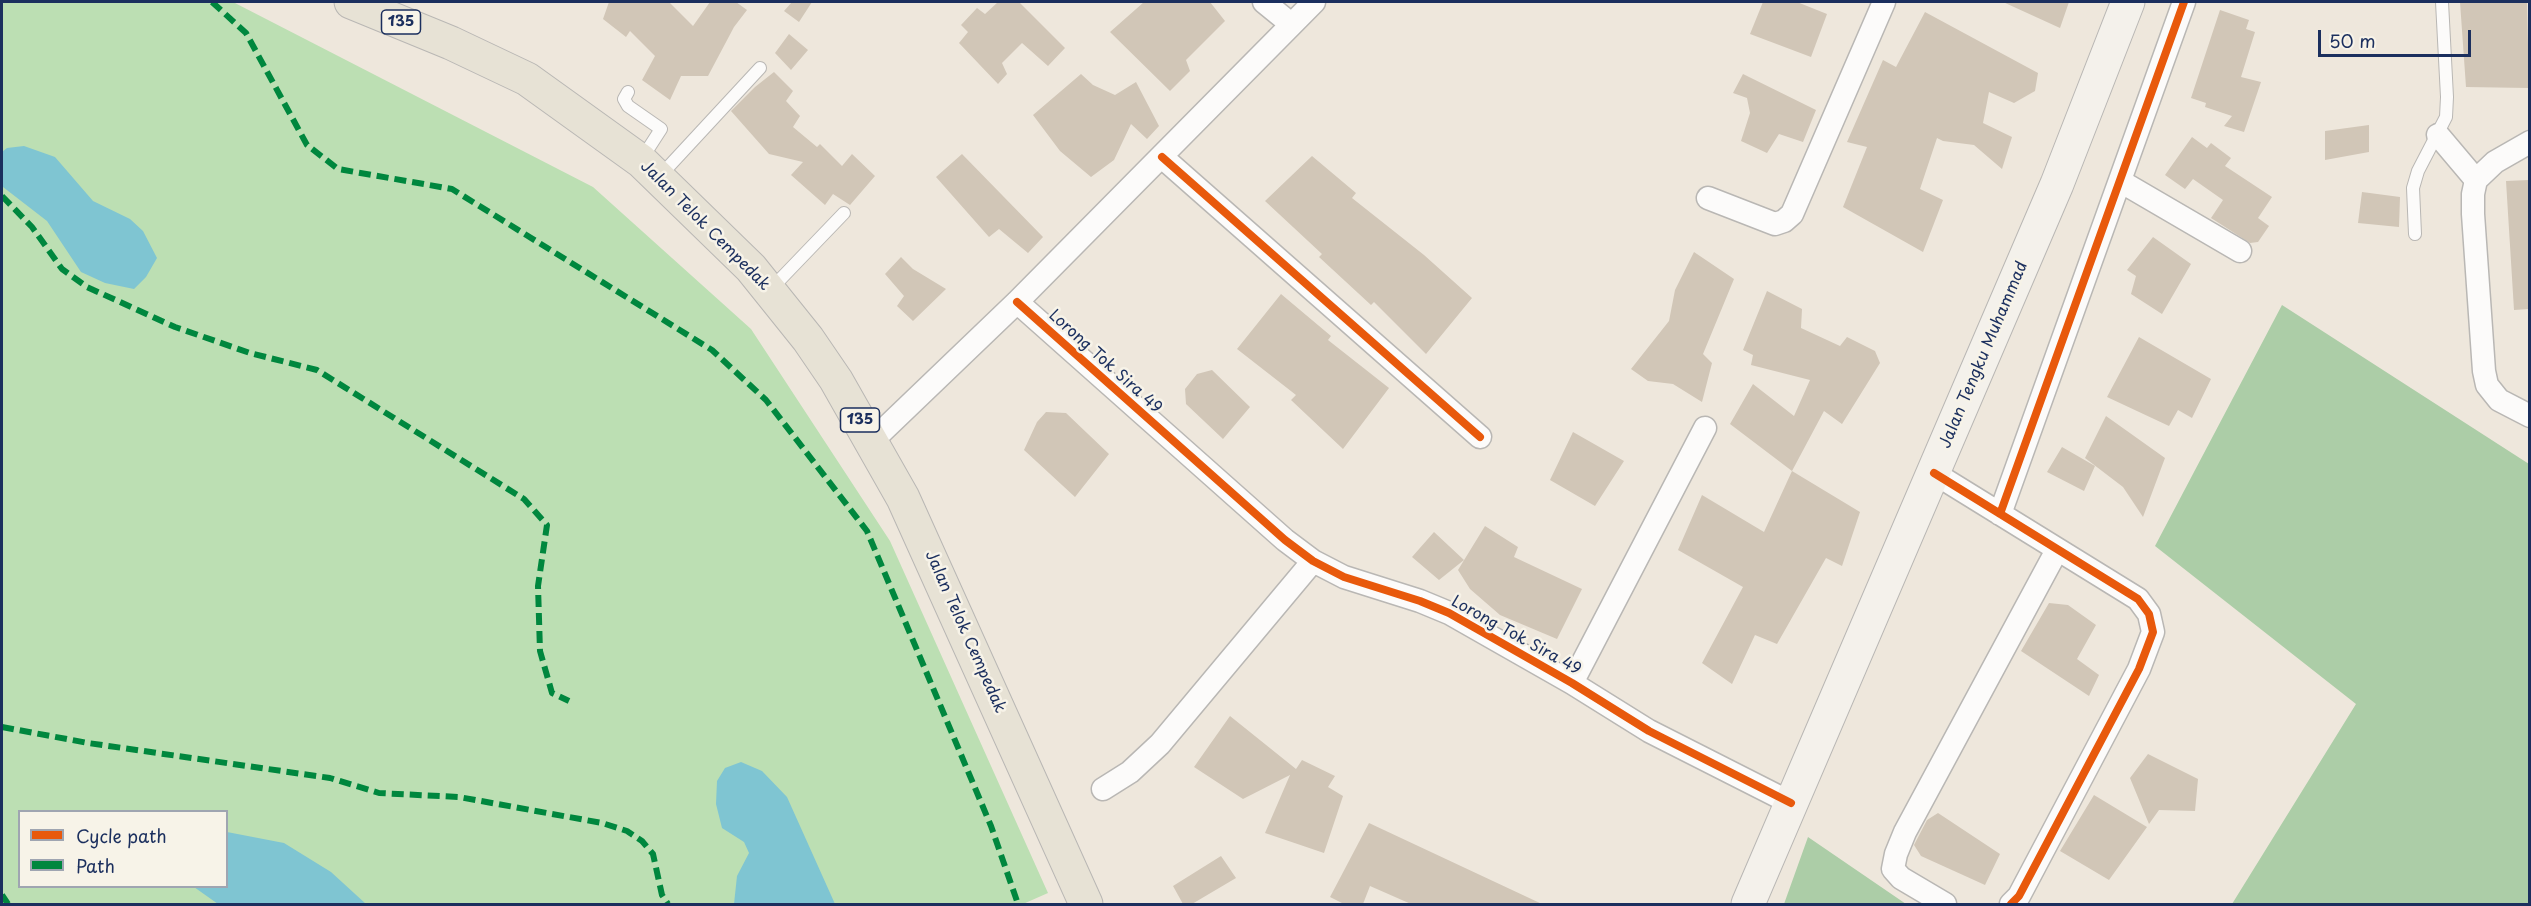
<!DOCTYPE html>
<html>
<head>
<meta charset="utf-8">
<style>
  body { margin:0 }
  #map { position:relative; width:2531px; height:906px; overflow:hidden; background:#eee7dc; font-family:"Playpen Sans",sans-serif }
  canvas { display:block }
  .frame { position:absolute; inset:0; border:3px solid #1b2f5e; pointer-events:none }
  .legend { position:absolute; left:18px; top:810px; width:210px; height:78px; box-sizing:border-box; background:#f7f3e8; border:2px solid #9fa5b1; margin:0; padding:8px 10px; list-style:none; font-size:18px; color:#1b2f5e }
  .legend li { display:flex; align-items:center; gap:12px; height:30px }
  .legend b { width:30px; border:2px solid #9fa5b1 }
  .scale { position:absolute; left:2318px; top:30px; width:153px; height:27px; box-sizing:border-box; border:3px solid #1b2f5e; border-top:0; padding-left:8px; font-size:18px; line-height:21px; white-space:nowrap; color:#1b2f5e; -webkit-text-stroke:4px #f7f3e8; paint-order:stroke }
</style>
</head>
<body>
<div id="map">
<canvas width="2531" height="906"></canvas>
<div class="frame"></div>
<ul class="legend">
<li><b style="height:8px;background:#e8590c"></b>Cycle path</li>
<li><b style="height:8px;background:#00873e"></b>Path</li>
</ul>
<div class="scale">50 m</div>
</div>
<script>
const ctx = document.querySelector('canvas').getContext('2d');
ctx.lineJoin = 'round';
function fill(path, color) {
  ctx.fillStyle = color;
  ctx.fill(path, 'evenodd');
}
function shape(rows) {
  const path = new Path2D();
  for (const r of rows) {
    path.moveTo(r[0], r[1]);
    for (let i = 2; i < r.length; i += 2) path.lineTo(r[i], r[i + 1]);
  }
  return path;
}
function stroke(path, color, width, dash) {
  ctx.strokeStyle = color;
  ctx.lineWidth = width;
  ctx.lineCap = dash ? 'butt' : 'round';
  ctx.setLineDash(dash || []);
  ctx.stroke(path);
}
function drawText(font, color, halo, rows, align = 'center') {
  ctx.font = font + ' "Playpen Sans",sans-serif';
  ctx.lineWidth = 5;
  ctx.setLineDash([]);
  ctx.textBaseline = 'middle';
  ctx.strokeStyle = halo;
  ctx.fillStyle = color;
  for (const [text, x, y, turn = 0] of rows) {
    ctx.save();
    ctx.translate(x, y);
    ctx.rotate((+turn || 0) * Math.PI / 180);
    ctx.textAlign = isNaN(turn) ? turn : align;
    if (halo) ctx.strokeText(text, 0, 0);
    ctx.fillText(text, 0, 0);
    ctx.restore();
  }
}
const green = shape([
  [2,2,233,2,593,187,751,329,890,541,1048,893,1023,904,2,904],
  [20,812,226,812,226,886,20,886]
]);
const forest = shape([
  [2282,305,2529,464,2529,904,2232,904,2356,704,2155,546],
  [1808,837,1906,904,1784,904]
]);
const water = shape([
  [24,146,55,157,93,201,130,219,143,231,157,258,146,277,134,289,105,283,81,272,47,221,3,187,2,152,7,148],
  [741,762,762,771,787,797,835,904,734,904,737,876,749,853,744,842,722,828,716,804,717,781,725,768],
  [227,832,284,843,331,872,366,904,218,904,194,887,226,886]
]);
const building = shape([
  [609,2,669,2,693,26,710,2,736,2,747,10,734,27,708,76,681,76,670,100,642,80,655,56,630,31,626,37,603,19],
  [792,2,812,2,799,22,784,11],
  [998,2,1019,2,1065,48,1048,66,1022,43,1002,63,1007,74,998,84,959,43,968,32,961,25,977,8,985,14],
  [1144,2,1210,2,1225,21,1186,60,1190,71,1170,91,1110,32],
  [1763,2,1797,2,1827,14,1811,57,1750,34],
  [2003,2,2069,2,2060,28],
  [2460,2,2527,2,2529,88,2466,87],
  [2220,10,2249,20,2246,29,2255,32,2241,77,2261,82,2244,132,2224,126,2232,116,2205,107,2206,103,2191,98],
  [1925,12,2038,73,2035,91,2014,103,1989,92,1983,123,2012,137,2002,169,1974,145,1943,141,1937,138,1920,189,1943,200,1923,252,1843,207,1867,147,1847,142,1883,60,1896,67],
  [789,34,808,50,791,70,775,53],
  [774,72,793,91,786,101,800,116,793,127,817,147,820,144,842,166,852,154,875,176,850,205,833,194,825,205,791,175,803,162,769,154,731,111,755,87],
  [1081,74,1093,85,1115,95,1136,82,1159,126,1147,139,1131,124,1114,160,1091,177,1060,151,1033,115],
  [1743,74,1816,110,1803,142,1779,134,1767,153,1741,141,1750,113,1747,98,1733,93],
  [2369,125,2369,152,2325,160,2325,131],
  [2192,137,2207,148,2211,143,2231,158,2225,166,2272,197,2258,218,2269,226,2258,242,2250,243,2211,218,2223,200,2193,179,2185,189,2165,175],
  [962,154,1043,237,1028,253,999,229,989,237,936,177],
  [1312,156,1356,193,1352,198,1424,255,1472,298,1426,354,1374,302,1371,305,1319,257,1322,254,1265,201],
  [2529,180,2529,309,2514,310,2506,181],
  [2362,192,2400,197,2399,227,2358,223],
  [2153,237,2191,264,2162,314,2131,294,2136,276,2127,270],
  [1694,252,1734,279,1703,354,1712,363,1702,402,1673,384,1648,381,1631,369,1669,321,1675,290],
  [901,257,913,269,946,289,913,321,897,306,904,296,885,274],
  [1767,291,1802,309,1801,328,1840,346,1847,337,1875,351,1880,363,1842,424,1824,411,1792,471,1730,424,1753,384,1794,416,1810,380,1751,365,1753,355,1743,350],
  [1281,294,1331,336,1328,340,1389,388,1343,449,1291,400,1296,395,1237,349],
  [2139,337,2211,379,2192,418,2178,410,2169,426,2107,397],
  [1212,370,1250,407,1223,439,1186,404,1185,389,1197,374],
  [1046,412,1066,413,1109,454,1075,497,1024,450,1037,422],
  [2106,416,2165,458,2143,517,2123,487,2085,458],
  [1573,432,1624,461,1595,506,1550,480],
  [2062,447,2095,466,2084,491,2047,472],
  [1792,471,1860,512,1842,566,1826,558,1777,644,1755,635,1732,684,1702,663,1743,587,1678,550,1702,495,1764,532],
  [1485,526,1518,547,1514,557,1582,589,1557,639,1500,615,1470,589,1458,570],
  [1434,532,1464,560,1439,580,1412,557],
  [2049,603,2068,605,2096,625,2077,659,2099,675,2089,696,2021,651],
  [1230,716,1296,769,1302,760,1335,776,1328,787,1343,796,1324,853,1265,833,1290,775,1243,799,1194,767],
  [2148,754,2198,779,2195,811,2159,810,2149,824,2130,778],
  [2094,795,2147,827,2109,880,2060,851],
  [1938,813,2000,854,1985,885,1921,856,1914,845,1927,820],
  [1369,823,1542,904,1411,904,1370,886,1363,904,1344,904,1330,897],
  [1221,856,1236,878,1192,904,1183,904,1173,886]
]);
const lane = shape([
  [628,92,624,99,628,106,661,129,641,160],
  [659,177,760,68],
  [2415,234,2413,188,2418,171,2446,117,2447,97,2442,2],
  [770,290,844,213]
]);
const street = shape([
  [1264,2,1291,24],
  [2438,135,2476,180],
  [2530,142,2495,162,2476,180,2473,194,2473,214,2484,371,2487,385,2499,400,2530,416],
  [1162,157,1480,437],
  [2120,181,2240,251],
  [1708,198,1775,224,1784,221,1792,214,1884,2],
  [1017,302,1285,540,1313,561,1344,577,1420,601,1449,613,1572,683,1649,731,1791,803],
  [872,441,1017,302,1314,2],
  [1934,473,2138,599,2149,614,2153,632,2139,669,2019,896,2011,904],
  [2000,514,2184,2],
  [1572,683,1705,428],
  [1103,789,1130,772,1160,744,1313,561],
  [1945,904,1901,878,1893,869,1896,854,1905,832,2057,550]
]);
const secondary = shape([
  [1748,904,2057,184,2128,2]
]);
const primary = shape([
  [351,2,451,43,527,79,641,161,751,268,808,339,836,380,903,498,1086,904]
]);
const quiet = shape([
  [212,2,246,33,307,145,338,169,452,189,712,350,766,400,867,531,991,826,1018,904],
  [2,196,32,227,62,269,87,287,175,327,250,353,317,370,524,499,547,525,538,586,540,651,552,693,569,701],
  [2,727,88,743,330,778,379,793,459,797,602,823,627,831,642,841,653,854,662,895,668,904],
  [2,895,8,904]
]);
const cycleway = shape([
  [1162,157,1480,437],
  [1017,302,1285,540,1313,561,1344,577,1420,601,1449,613,1572,683,1649,731,1791,803],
  [1934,473,2138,599,2149,614,2153,632,2139,669,2019,896,2011,904],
  [2000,514,2184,2]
]);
const shields = [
  [401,22,39],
  [860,420,39]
];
const shieldNames = [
  ["135",401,22],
  ["135",860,420]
];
const streetNames = [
  ["Jalan Telok Cempedak",705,226,45],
  ["Jalan Tengku Muhammad",1984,355,-67],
  ["Lorong Tok Sira 49",1105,362,42],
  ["Jalan Telok Cempedak",965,632,66],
  ["Lorong Tok Sira 49",1516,636,29]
];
fill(green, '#bcdfb3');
fill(forest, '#accda7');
fill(water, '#7fc5d2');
fill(building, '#d1c6b7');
stroke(lane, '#b9b7b4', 14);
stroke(street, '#b9b7b4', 25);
stroke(secondary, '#b9b7b4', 35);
stroke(primary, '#b9b7b4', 35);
stroke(lane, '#fcfbfa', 12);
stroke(street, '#fcfbfa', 22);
stroke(secondary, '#f4f1eb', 33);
stroke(primary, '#e7e2d5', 33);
stroke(quiet, '#00873e', 6, [12, 6]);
stroke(cycleway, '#e8590c', 8);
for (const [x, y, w] of shields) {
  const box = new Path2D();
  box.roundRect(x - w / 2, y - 12, w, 24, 4.5);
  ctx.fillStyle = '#f7f3e8';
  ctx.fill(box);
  stroke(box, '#1b2f5e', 1.5);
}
drawText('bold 15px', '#1b2f5e', null, shieldNames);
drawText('16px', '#1b2f5e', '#f7f3e8', streetNames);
</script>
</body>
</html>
